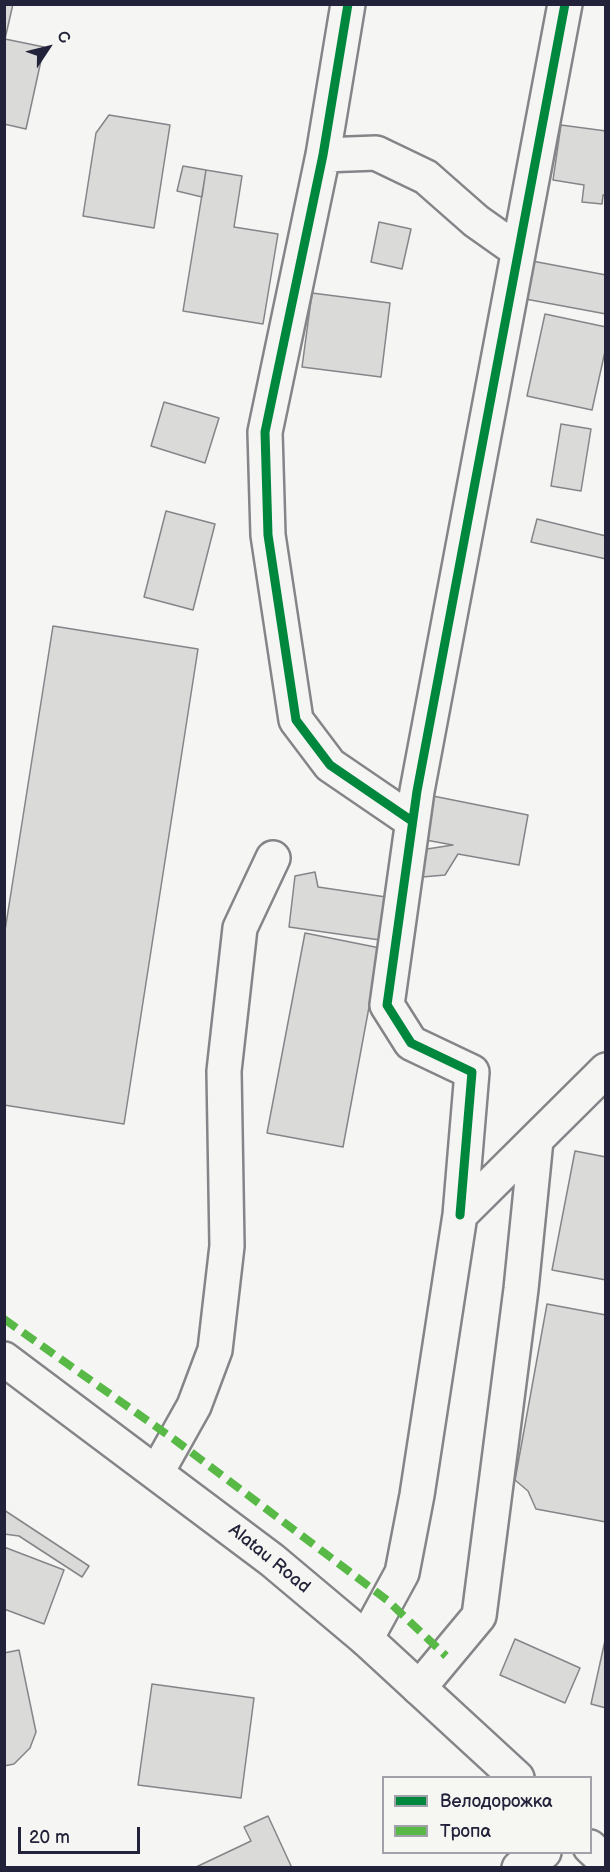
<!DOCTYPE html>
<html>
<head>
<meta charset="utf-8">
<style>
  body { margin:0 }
  #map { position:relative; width:610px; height:1872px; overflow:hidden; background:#f5f5f3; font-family:"Balsamiq Sans",sans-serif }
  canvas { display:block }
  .frame { position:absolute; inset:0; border:6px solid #22223b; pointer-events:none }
  .legend { position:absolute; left:382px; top:1776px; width:210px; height:78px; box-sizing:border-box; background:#f6f6f2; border:2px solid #a1a1a9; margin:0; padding:8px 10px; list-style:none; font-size:18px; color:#22223b }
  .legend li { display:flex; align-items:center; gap:12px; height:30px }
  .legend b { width:30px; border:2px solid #a1a1a9 }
  .north { position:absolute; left:18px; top:18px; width:60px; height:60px; -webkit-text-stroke:4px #f6f6f2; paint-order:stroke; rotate:55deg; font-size:16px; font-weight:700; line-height:24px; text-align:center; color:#22223b }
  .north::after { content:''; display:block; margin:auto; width:21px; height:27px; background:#22223b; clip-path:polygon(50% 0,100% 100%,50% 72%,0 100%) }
  .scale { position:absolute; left:18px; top:1827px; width:122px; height:27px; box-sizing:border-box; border:3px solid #22223b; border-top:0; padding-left:8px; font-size:18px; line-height:21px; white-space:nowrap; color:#22223b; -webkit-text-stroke:4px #f6f6f2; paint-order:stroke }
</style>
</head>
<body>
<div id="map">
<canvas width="610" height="1872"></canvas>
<div class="frame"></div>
<ul class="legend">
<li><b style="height:8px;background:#00873e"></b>Велодорожка</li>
<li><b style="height:8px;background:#58b947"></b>Тропа</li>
</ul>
<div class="north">С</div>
<div class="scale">20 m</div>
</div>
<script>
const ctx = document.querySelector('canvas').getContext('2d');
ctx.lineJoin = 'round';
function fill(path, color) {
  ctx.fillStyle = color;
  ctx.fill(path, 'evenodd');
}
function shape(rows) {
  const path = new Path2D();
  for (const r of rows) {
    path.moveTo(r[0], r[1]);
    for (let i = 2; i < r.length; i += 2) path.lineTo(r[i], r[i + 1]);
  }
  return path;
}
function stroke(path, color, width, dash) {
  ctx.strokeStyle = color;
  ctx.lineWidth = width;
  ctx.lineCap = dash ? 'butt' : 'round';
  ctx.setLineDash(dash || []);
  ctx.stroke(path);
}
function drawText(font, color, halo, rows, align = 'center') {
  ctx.font = font + ' "Balsamiq Sans",sans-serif';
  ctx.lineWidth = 4.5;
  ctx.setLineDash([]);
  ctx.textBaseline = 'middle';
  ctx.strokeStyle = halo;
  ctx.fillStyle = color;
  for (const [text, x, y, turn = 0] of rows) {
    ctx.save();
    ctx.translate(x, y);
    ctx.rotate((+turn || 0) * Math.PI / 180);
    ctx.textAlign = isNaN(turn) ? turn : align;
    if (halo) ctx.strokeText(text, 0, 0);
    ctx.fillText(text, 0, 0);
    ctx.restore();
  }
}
const building = shape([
  [4,4,13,4,5,39,44,47,26,129,4,124,4,4],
  [109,115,170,125,154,228,83,216,96,133,109,115],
  [561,125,606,131,606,196,603,195,602,204,582,202,584,185,553,180,561,125],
  [183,166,206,170,202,197,177,191,183,166],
  [206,170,242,176,234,227,278,234,263,324,183,311,206,170],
  [379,222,411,229,402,269,371,262,379,222],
  [527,260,606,275,606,314,520,298,527,260],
  [312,293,390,303,381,377,302,367,312,293],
  [545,314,606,327,606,347,592,410,527,396,545,314],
  [164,402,219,418,205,463,151,446,164,402],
  [561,424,591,429,581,491,551,486,561,424],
  [166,511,215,524,193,610,144,597,166,511],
  [537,519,606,536,606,559,531,542,537,519],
  [53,626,198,649,124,1124,4,1105,4,937,53,626],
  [428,795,528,815,519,865,458,854,445,875,422,877,427,849,453,845,420,839,428,795],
  [315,872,318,887,386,897,380,940,289,927,295,876,315,872],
  [305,933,380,948,343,1147,267,1133,305,933],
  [575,1151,606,1157,606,1280,552,1270,575,1151],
  [547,1304,606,1315,606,1522,536,1509,528,1491,515,1480,547,1304],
  [4,1510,89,1566,82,1577,19,1536,4,1534,4,1510],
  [4,1547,64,1570,44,1624,4,1609,4,1547],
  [606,1636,606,1708,591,1704,606,1636],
  [515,1639,580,1668,565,1703,500,1675,515,1639],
  [19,1650,36,1732,30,1748,14,1764,4,1766,4,1653,19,1650],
  [152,1684,254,1698,241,1798,138,1785,152,1684],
  [268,1816,292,1868,194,1868,251,1841,244,1827,268,1816]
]);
const minor = shape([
  [348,4,323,155,265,432,268,535,296,720,330,765,412,821],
  [323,155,376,153,426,177,476,221,517,250],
  [460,1215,472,1072,411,1043,387,1005,417,791,565,4],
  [157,1472,194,1406,215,1350,227,1246,224,1071,240,928,273,858],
  [366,1639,402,1573,417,1495,460,1215,606,1070],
  [419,1688,479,1616,521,1289,536,1140],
  [519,1868,544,1852]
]);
const secondary = shape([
  [4,1359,272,1560,366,1639,517,1778],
  [590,1847,606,1862]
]);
const quiet = shape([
  [4,1319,175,1440,387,1600,446,1656]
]);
const cycleway = shape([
  [348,4,323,155,265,432,268,535,296,720,330,765,412,821],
  [460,1215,472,1072,411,1043,387,1005,417,791,565,4]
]);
const streetNames = [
  ["Alatau Road",269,1559,39]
];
fill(building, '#dadad9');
stroke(building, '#858589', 1.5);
stroke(minor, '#858589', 38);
stroke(secondary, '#858589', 38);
stroke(minor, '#f5f5f3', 33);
stroke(secondary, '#f5f5f3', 33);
stroke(quiet, '#58b947', 8, [15, 8]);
stroke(cycleway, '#00873e', 9);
drawText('18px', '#22223b', '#f6f6f2', streetNames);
</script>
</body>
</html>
